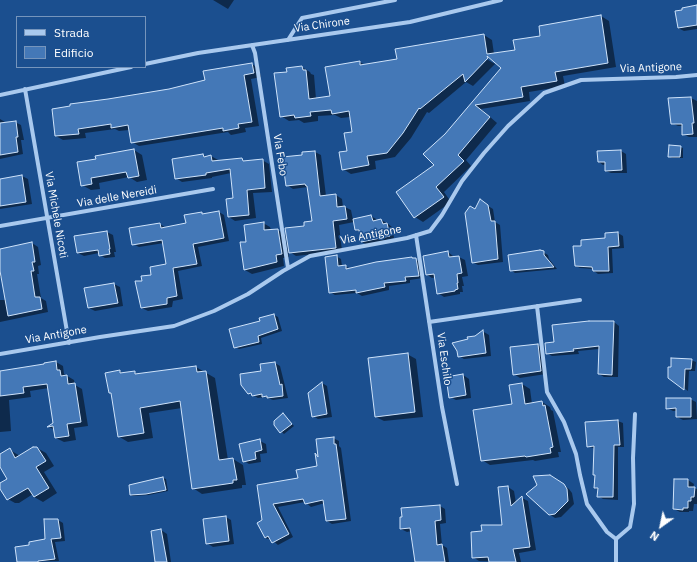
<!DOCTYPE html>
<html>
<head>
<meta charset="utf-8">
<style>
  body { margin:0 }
  #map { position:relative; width:697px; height:562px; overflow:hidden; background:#1b4f8f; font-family:"IBM Plex Sans",sans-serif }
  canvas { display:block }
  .legend { position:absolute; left:16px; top:16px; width:130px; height:52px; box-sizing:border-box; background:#1b4f8f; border:1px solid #7695bc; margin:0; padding:5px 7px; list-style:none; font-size:12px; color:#fff }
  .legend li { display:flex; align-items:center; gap:8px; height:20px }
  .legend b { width:20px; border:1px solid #7695bc }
  .north { position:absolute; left:641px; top:506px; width:40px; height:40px; -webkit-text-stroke:3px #1b4f8f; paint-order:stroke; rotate:213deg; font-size:11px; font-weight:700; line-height:16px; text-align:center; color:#fff }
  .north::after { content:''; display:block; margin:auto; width:14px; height:18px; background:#fff; clip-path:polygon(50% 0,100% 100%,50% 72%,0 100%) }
</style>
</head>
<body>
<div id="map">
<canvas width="697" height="562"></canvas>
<ul class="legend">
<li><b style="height:5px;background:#a9c9ee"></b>Strada</li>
<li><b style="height:11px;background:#4478b7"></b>Edificio</li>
</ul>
<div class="north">N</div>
</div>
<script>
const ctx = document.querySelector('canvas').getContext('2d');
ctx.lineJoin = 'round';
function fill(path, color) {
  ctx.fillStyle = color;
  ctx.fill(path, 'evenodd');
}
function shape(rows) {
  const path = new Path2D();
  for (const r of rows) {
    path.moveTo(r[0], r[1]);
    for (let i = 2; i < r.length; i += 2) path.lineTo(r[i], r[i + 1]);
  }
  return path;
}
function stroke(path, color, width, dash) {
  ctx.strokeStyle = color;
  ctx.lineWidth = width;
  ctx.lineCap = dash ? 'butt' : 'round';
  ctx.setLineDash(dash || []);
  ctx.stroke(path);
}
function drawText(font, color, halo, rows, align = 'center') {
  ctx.font = font + ' "IBM Plex Sans",sans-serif';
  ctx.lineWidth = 3;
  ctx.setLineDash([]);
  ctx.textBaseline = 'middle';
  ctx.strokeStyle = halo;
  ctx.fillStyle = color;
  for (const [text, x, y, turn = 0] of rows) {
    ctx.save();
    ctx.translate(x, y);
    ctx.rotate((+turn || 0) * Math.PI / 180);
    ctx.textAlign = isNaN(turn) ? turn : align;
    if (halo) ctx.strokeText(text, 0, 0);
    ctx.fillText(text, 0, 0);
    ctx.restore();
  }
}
const shadow = shape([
  [213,0,234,0,228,9],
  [697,6,697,29,684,31,678,28],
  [601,16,609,21,616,67,563,76,565,86,529,92,530,101,481,109,497,123,466,160,471,166,444,192,451,202,423,222,415,217,397,192,435,165,446,135,502,68,494,61,484,55,483,57,495,64,473,86,466,82,429,113,427,112,411,138,395,157,375,161,376,169,351,174,343,169,353,133,350,117,341,118,335,115,318,116,318,121,304,123,299,120,289,121,281,116,288,73,287,69,302,67,310,72,311,74,314,75,316,99,331,97,360,62,365,65,398,60,484,35,492,40,494,54,516,50,541,37],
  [252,64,259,69,261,77,251,79,259,126,245,128,246,132,231,135,228,132,139,146,132,142,129,130,119,131,115,129,85,133,86,138,63,140,56,136,169,90,206,81],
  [691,98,697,101,697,137,689,137,683,134,683,126,678,126,672,123,669,99],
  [0,119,5,122,5,123,15,122,21,125,24,140,21,140,23,154,0,159],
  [680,147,683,148,683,158,672,158,669,156],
  [134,150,142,155,147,180,137,182,129,177,99,183,100,189,91,190,82,185,97,159],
  [621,151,626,154,627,173,611,173,606,171,606,164,603,165,599,162,598,152],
  [315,152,321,155,326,196,336,195,342,199,343,207,345,207,351,210,353,220,371,216,376,219,377,221,381,220,387,223,392,227,394,238,367,245,362,242,360,232,356,230,354,222,339,225,342,251,296,256,290,252,305,227,314,222,308,187,293,189,287,185,303,156,303,153],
  [203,155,207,157,211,156,218,160,218,162,242,160,246,162,262,160,269,164,272,192,253,193,256,218,235,221,229,217,234,199,231,173,212,177,212,178,182,182,176,178],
  [22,176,28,179,32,204,0,209,0,180],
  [480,201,493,209,495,222,500,225,503,262,478,265,472,262,475,210],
  [219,212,224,215,229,241,198,247,202,266,178,271,183,299,173,301,172,307,148,311,142,308,143,281,168,265,164,243,139,247,133,244,130,229,160,224,166,228,187,224,201,213,204,215],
  [263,223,270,227,271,230,278,230,285,234,289,257,283,258,284,266,252,274,245,270,247,242],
  [107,232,113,235,116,252,114,252,115,257,105,258,100,255,99,253,84,256,78,253],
  [618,233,623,236,624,248,612,249,613,273,598,274,594,271,593,269,580,268,576,266,582,247,606,239,606,234],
  [32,243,38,247,41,265,38,266,39,274,37,274,41,298,46,301,48,312,0,322,0,300,6,300,2,277,0,277,0,250],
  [448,252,453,256,454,258,459,257,465,260,468,276,462,277,464,286,462,286,463,292,460,292,460,294,444,297,438,293,436,277,432,278,426,274],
  [543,252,548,255,549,259,557,269,515,273,511,270],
  [336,256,341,259,342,266,345,266,351,269,412,258,421,262,423,278,410,280,410,283,389,286,389,290,362,296,357,293,335,295,330,292],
  [114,284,120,287,123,306,95,311,89,308],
  [274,315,278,317,282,331,261,338,262,344,239,349,235,347,261,322],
  [614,322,619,326,618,377,604,377,599,374,599,349,578,351,579,354,552,356,547,353,556,342],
  [484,332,489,335,491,356,464,359,459,356,476,337],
  [538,345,543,348,546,374,520,378,514,374],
  [407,354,416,359,423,417,384,421,376,417],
  [691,360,696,362,695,371,689,371,688,391,669,377],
  [56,362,63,366,64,374,74,380,75,385,82,389,88,426,74,428,76,440,64,442,56,438,55,430,49,427,54,424,49,388,30,391,31,397,9,400,11,431,0,432,0,372,45,365],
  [275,363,280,366,288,398,273,400,265,397,258,398,249,393,262,372],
  [196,367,215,378,228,460,233,459,243,465,246,485,242,485,242,488,202,494,193,488,182,408,149,413,153,438,128,442,118,436,112,394,110,392,120,371,124,374,134,372,138,374],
  [463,375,469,379,471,398,456,400,450,397],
  [322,383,327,386,332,417,318,419,313,416],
  [522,384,530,389,532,404,542,402,550,407,551,410,553,411,561,452,558,452,559,457,535,461,533,460,490,465,482,460,513,405],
  [690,399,696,402,697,419,683,420,677,417,677,411,673,411,667,408],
  [283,415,294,426,284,434,275,425],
  [618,421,623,423,624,447,618,447,618,500,603,499,598,496,599,490,595,488,595,449,588,446,586,423],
  [333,438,339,441,339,446,341,448,351,521,332,524,327,521,325,503,311,507,305,502,278,507,293,537,278,545,272,540,265,538,258,486,299,479,318,467,317,455,319,457],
  [260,441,266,444,267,453,260,454,261,462,249,464,244,461],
  [37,448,46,453,54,466,44,472,57,493,43,502,34,497,33,494,19,503,15,503,6,498,0,487,0,484,8,479,0,465,0,456,10,450,20,456],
  [163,478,166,479,168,491,149,495,133,496,131,495,130,486],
  [556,479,569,489,572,493,574,504,561,517,555,518,549,514],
  [688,480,694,484,693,488,697,489,697,504,694,504,693,511,689,511,689,512,680,512,674,509],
  [508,487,514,491,516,503,522,498,528,501,536,550,519,553,521,562,479,561,473,557,483,532,503,526],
  [440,506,445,509,446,523,440,524,442,545,447,548,449,562,416,562,411,531,407,532,401,529],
  [226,517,231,520,234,544,213,547,207,543],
  [58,520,63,523,65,541,55,542,59,561,18,562,30,545,46,540],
  [161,530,167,534,171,562,156,562,152,532]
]);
const building = shape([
  [697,5,697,25,678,28,675,11,682,10,682,8,697,5],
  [601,15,608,63,555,72,557,81,521,87,523,97,475,105,490,117,458,155,464,161,436,187,444,197,414,218,396,192,434,165,423,154,445,134,501,68,487,56,488,58,465,82,463,74,420,109,419,108,403,133,387,153,367,156,369,165,342,170,339,152,347,151,344,133,352,132,349,111,332,114,331,110,310,112,311,116,295,118,294,115,280,117,274,73,287,72,286,68,302,66,303,70,306,70,309,99,330,96,325,67,360,61,360,65,397,59,395,49,484,34,487,54,515,50,513,40,540,36,539,26,601,15],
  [252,63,254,73,244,75,252,122,238,124,239,128,223,131,223,128,131,143,128,125,111,128,111,124,78,129,79,134,55,136,52,109,70,106,70,104,108,99,169,89,205,80,203,71,252,63],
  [691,97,694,123,692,123,693,134,682,135,682,124,671,124,668,98,691,97],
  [16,121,18,137,16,137,18,152,0,155,0,123,16,121],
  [669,145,681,146,680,157,668,157,669,145],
  [134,149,139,176,128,178,126,172,91,178,92,184,81,186,77,162,96,159,95,156,134,149],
  [621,150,622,170,605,171,605,162,598,162,597,151,621,150],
  [315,151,320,196,336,194,337,207,345,206,347,219,333,221,336,248,289,253,285,228,304,226,304,222,312,221,307,186,306,186,305,184,286,186,282,157,302,155,302,152,315,151],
  [203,154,204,157,211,155,212,161,242,158,243,161,263,159,265,188,247,190,249,215,228,217,226,199,233,198,230,169,206,173,206,175,175,179,172,159,203,154],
  [22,175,26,202,0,206,0,179,22,175],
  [480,199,488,205,491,221,495,221,498,259,472,263,465,213,470,206,475,209,480,199],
  [219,211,224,238,193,244,197,264,173,268,177,296,167,298,167,304,141,308,135,281,142,281,141,276,151,275,150,267,166,264,162,240,132,245,129,228,160,223,161,228,186,223,184,215,202,212,202,214,219,211],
  [371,215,373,221,381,219,383,224,387,223,390,236,361,242,359,230,355,230,353,219,371,215],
  [264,222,264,230,278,229,282,254,276,255,277,262,244,270,240,242,246,242,244,225,264,222],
  [107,231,110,249,109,249,110,254,99,256,98,250,77,253,74,236,107,231],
  [618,232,619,246,608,247,609,271,593,271,592,267,575,266,573,246,581,246,581,240,605,238,605,233,618,232],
  [32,242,35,262,32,262,34,271,31,271,35,297,40,297,42,309,8,316,0,271,0,249,32,242],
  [540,250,544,251,544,255,554,267,510,271,508,255,540,250],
  [448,251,449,257,459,256,462,273,457,274,458,283,457,283,458,289,455,290,455,291,437,294,434,274,426,275,423,256,448,251],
  [337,255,338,266,346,265,346,269,376,262,412,257,412,258,416,258,419,276,405,277,406,281,384,283,385,287,356,293,356,290,329,293,325,257,337,255],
  [114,283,118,303,88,308,84,288,114,283],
  [274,314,278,329,258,336,259,342,234,348,229,329,260,321,259,318,274,314],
  [589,321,614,321,612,375,598,374,599,346,573,349,574,351,546,354,545,343,554,342,552,325,589,321],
  [483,330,486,353,458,357,457,351,452,343,468,339,467,337,475,336,483,330],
  [538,344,541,371,513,375,510,347,538,344],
  [408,353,415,412,375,417,368,358,408,353],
  [671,358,692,359,691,369,685,369,684,390,668,378,668,367,671,367,671,358],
  [56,361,57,370,60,370,61,376,67,375,68,384,75,383,81,422,67,424,69,436,55,438,53,426,47,427,53,423,47,384,23,387,24,393,0,396,0,371,44,364,44,363,56,361],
  [275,362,280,385,282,384,283,396,267,398,267,396,262,397,262,394,252,396,251,393,248,394,241,385,240,374,261,371,260,364,275,362],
  [196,366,197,372,206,371,219,460,233,458,237,480,233,480,233,483,192,489,180,401,140,408,144,433,118,437,111,393,109,393,105,373,120,370,120,373,135,371,135,374,196,366],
  [463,374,466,395,449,398,446,377,463,374],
  [322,382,327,414,312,417,308,393,322,382],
  [522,383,525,404,542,401,543,406,545,405,553,447,550,448,551,453,526,457,525,456,481,461,473,410,512,404,509,385,522,383],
  [666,398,691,398,691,417,676,417,676,408,666,409,666,398],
  [283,413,292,424,280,433,274,425,274,421,283,413],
  [618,420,620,445,614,445,613,497,597,497,598,488,594,488,595,475,593,475,594,446,587,447,585,422,618,420],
  [334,437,334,444,336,444,346,519,326,521,323,500,305,504,303,499,273,504,289,534,272,543,268,536,265,538,257,523,262,520,257,485,298,478,296,470,317,466,315,453,318,457,316,439,334,437],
  [260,439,262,450,255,452,256,459,243,462,239,444,260,439],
  [33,447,37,447,46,461,36,467,49,488,34,497,28,488,7,500,0,489,0,483,7,479,0,467,0,454,10,448,15,458,33,447],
  [550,475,564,484,567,489,568,501,555,514,549,515,526,494,537,485,533,476,550,475],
  [163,477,166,490,146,494,130,495,129,485,163,477],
  [674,479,688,479,688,487,695,487,694,497,691,497,691,501,688,501,688,508,683,508,683,510,673,509,674,479],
  [508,486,511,506,522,496,530,547,513,549,516,562,489,562,488,557,472,558,471,532,482,531,481,525,502,525,498,487,508,486],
  [440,505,441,520,435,521,437,545,442,544,445,562,415,562,410,528,400,529,400,517,402,517,401,508,440,505],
  [226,516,229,541,206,544,203,519,226,516],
  [44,519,58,519,61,538,51,539,55,559,38,561,38,562,17,562,15,547,29,545,29,542,45,539,44,519],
  [161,529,167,562,155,562,151,531,161,529]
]);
const minor = shape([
  [288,40,302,18,395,0],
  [252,45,255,53,288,268],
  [145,64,198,53,410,22,501,0],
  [25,89,69,343],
  [0,95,131,67],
  [0,226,213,189],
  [416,235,442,407,457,484],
  [537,306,547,392,564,422,576,454,580,475,587,504,607,532,616,539],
  [429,322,580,300],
  [0,354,100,337,174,326,214,311,248,294,283,271,310,256,407,238,430,231,442,215,462,181,484,153,508,126,544,93,581,80,676,77,697,75],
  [616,539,630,527,634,504,633,458,635,414],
  [616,562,616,539]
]);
const streetNames = [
  ["Via Chirone",322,25,-8],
  ["Via Antigone",651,68,-2],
  ["Via Febo",280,155,81],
  ["Via delle Nereidi",117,197,-10],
  ["Via Michele Nicoti",56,215,80],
  ["Via Antigone",371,235,-11],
  ["Via Antigone",56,335,-10],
  ["Via Eschilo",444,359,82]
];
fill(shadow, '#0007');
fill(building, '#4478b7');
stroke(building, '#cfe3fa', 1);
stroke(minor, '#a9c9ee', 4);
drawText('11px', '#fff', '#1b4f8f', streetNames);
</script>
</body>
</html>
